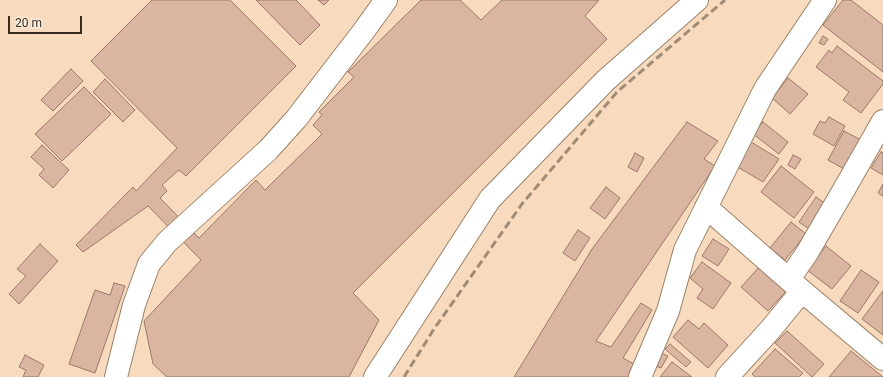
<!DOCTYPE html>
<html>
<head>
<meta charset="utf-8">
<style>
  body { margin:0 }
  #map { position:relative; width:883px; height:377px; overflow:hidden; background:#f8dbbe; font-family:Roboto,sans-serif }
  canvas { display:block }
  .scale { position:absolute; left:8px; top:16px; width:74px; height:18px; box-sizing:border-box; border:2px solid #362c20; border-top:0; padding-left:5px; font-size:12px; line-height:14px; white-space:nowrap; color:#362c20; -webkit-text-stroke:3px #fcebd9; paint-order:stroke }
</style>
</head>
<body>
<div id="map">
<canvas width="883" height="377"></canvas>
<div class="scale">20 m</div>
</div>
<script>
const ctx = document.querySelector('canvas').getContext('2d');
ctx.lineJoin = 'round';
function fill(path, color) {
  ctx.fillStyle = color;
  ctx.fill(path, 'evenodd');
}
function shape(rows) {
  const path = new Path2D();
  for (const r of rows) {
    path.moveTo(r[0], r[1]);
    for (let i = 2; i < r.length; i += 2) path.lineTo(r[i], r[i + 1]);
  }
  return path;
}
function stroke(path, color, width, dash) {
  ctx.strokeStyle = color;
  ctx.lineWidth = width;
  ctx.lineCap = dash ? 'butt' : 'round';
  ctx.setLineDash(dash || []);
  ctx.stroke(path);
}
const building = shape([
  [152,0,230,0,296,66,186,176,179,170,162,185,167,191,160,198,199,238,256,180,265,190,322,134,313,125,322,115,319,112,354,77,348,72,421,0,460,0,481,20,502,0,599,0,585,16,607,39,353,293,379,320,349,377,167,377,153,364,144,321,201,260,148,206,83,252,76,245,133,187,136,191,177,148,91,61,152,0],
  [256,0,296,0,320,25,300,45,256,0],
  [318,0,329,0,324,5,318,0],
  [843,0,851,0,883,25,883,72,823,25,843,0],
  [823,36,828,39,824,45,819,43,823,36],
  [837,46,883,81,883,84,861,113,843,100,849,92,816,67,829,50,832,53,837,46],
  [71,69,83,81,53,111,41,100,71,69],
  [788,78,808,94,790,114,772,98,788,78],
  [105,79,135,110,123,122,93,92,105,79],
  [84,87,111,114,62,161,35,134,84,87],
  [829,117,845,126,834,146,813,134,820,121,825,123,829,117],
  [687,122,718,141,704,159,715,166,596,341,611,347,641,303,652,310,623,358,634,364,630,377,514,377,592,249,687,122],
  [763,122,788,142,779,154,753,134,763,122],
  [844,131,861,140,844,169,828,160,844,131],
  [751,142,779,159,763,182,736,166,751,142],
  [42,145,69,170,53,188,39,175,44,169,31,157,42,145],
  [881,152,883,153,883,175,871,168,881,152],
  [635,153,644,158,637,172,628,167,635,153],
  [793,155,801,159,795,169,788,165,793,155],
  [781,166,814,192,794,218,761,192,781,166],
  [883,184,883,196,878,193,883,184],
  [606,187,620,198,605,219,590,208,606,187],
  [816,197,826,204,809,229,799,222,816,197],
  [791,222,806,234,785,260,770,248,791,222],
  [578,230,590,238,575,261,563,253,578,230],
  [713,239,729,249,718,266,702,256,713,239],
  [40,244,58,261,19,304,9,294,26,276,17,269,40,244],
  [826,246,851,266,832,289,807,270,826,246],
  [702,262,731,283,713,309,697,298,703,289,690,278,702,262],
  [761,265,788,289,768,311,741,287,761,265],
  [861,270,879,282,858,313,840,301,861,270],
  [114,283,125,286,95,373,69,364,95,290,110,295,114,283],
  [883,291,883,335,862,319,883,291],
  [688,320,699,329,704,323,728,345,708,368,673,337,688,320],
  [787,331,824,364,812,377,775,343,787,331],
  [670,344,691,362,686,367,665,349,670,344],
  [775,349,803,373,799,377,755,377,752,374,775,349],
  [657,351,668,356,661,368,651,364,657,351],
  [851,351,883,377,829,377,851,351],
  [25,355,44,365,38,377,23,377,26,370,19,367,25,355],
  [672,362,692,377,660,377,672,362]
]);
const street = shape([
  [706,207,802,291,883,359],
  [789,279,807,253,846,186,883,121],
  [116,377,134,305,149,264,167,242,268,150,296,119,363,32,386,0],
  [375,377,490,199,606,80,697,0],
  [640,377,668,311,685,250,765,89,825,0],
  [727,377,770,330,802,291]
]);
const rail = shape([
  [404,377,434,329,522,204,617,92,725,0]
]);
fill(building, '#dab5a2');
stroke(building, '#9b7967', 1);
stroke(street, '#9c8266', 24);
stroke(street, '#fff', 22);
stroke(rail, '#9f8b76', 3, [8, 4]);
</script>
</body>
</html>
